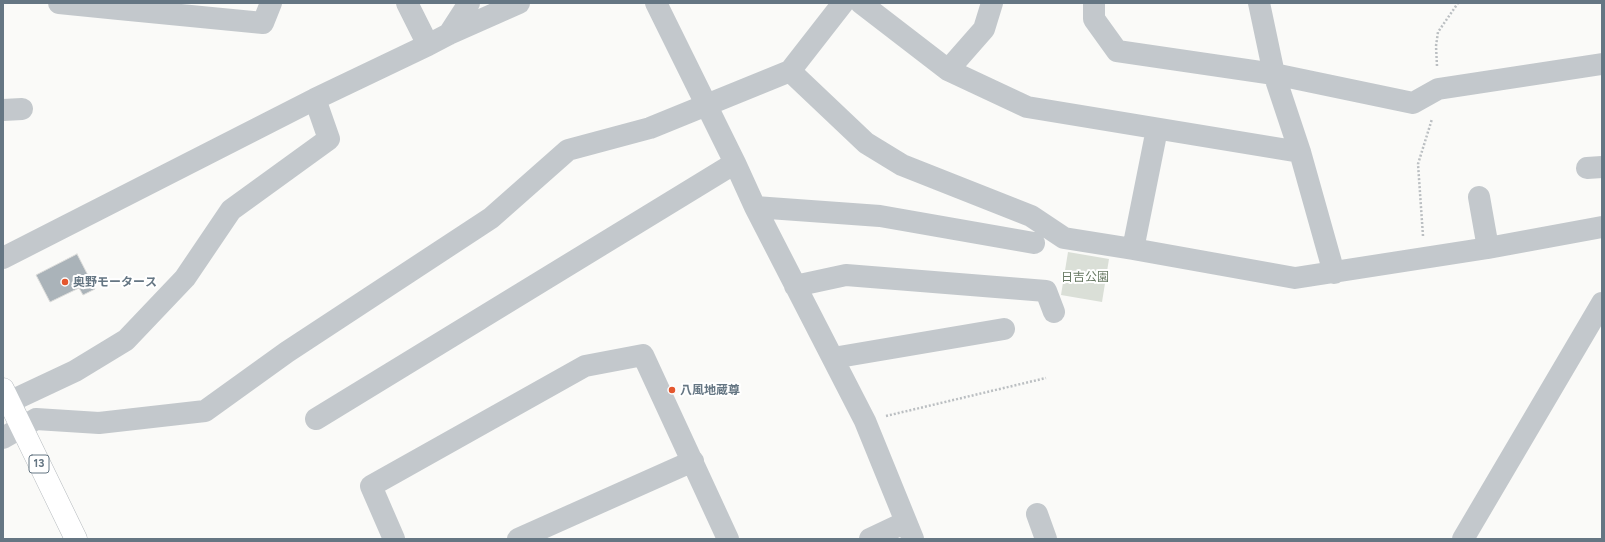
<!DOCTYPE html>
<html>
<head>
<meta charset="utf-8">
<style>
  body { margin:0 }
  #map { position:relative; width:1605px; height:542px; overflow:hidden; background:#fafaf8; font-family:Figtree,sans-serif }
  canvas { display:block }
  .frame { position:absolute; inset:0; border:4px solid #657683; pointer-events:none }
</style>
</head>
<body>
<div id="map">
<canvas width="1605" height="542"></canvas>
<div class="frame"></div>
</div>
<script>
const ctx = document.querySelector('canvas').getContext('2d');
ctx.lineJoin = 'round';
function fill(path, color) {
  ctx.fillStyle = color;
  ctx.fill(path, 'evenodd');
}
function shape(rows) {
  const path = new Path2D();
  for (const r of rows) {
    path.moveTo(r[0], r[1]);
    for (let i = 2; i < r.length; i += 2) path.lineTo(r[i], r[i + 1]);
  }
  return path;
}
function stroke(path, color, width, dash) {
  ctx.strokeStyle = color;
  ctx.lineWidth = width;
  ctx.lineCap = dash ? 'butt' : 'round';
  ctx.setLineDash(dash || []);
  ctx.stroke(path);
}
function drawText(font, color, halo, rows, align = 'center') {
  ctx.font = font + ' Figtree,"Noto Sans JP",sans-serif';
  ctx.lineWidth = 4;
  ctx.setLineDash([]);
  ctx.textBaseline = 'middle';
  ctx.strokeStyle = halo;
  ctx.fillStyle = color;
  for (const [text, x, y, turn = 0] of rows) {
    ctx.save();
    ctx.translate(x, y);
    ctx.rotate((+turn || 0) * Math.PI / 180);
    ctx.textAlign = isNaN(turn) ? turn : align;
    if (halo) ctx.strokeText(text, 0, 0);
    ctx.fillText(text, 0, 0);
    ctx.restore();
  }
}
const green = shape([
  [1068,252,1109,259,1102,302,1061,295]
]);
const building = shape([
  [77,254,95,289,83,295,79,288,50,302,36,275,77,254]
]);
const path = shape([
  [1437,66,1436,46,1438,32,1458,3],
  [1423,236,1418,164,1432,119],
  [886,416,1046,378]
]);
const minor = shape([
  [59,3,119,9,120,3],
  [407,3,428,45],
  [656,3,735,163,755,207,865,421,913,539],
  [861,3,948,70,1027,107,1300,152],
  [1094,3,1094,19,1117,51,1274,74,1413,103,1438,89,1602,64],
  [1259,3,1274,74,1300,152,1334,273],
  [119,9,263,23,271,3],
  [449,34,469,3],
  [948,70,984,29,992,3],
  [790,71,866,143,902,165,1031,216,1064,238,1133,249],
  [3,110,22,109],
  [1157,129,1133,249,1295,278,1488,248,1602,227],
  [1587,168,1602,167],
  [1479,197,1488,248],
  [755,207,880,216,1034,243],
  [3,258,315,99,428,45,449,34,519,3],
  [795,286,846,275,1046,291,1054,312],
  [833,358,1004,329],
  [9,402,75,371,126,340,185,278,231,210,329,139,315,99],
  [316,419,735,163],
  [3,438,36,419,99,423,205,411,287,352,491,218,568,150,650,128,790,71,843,3],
  [1037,514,1046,539],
  [394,539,371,486,585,366,643,355,728,539],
  [518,539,693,461],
  [870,539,906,522],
  [1463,539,1602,303]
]);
const major = shape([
  [3,389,76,539]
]);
const markers = [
  [65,282,4,"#e4572e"],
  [672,390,4,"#e4572e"]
];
const shields = [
  [39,464,20]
];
const shieldNames = [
  ["13",39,464]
];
const parkNames = [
  ["日吉公園",1085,277]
];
const poiNames = [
  ["奥野モータース",73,282],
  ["八風地蔵尊",680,390]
];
fill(green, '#dadfd7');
fill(building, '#aab3b9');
stroke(building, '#dcdcda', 1);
stroke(major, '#b5babe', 23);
stroke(path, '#bbbfc2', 2.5, [2, 2]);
stroke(minor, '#c3c8cc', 22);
stroke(major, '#fff', 22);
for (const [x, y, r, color] of markers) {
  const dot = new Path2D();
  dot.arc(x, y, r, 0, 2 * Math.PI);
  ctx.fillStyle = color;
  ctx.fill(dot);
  stroke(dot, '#fff', 1.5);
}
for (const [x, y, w] of shields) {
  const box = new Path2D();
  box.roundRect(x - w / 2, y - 9, w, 18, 3);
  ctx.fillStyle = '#fff';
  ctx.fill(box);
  stroke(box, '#657683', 1);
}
drawText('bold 11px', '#657683', null, shieldNames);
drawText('12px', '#687a64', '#fff', parkNames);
drawText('bold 12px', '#657683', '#fff', poiNames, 'left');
</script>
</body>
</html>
